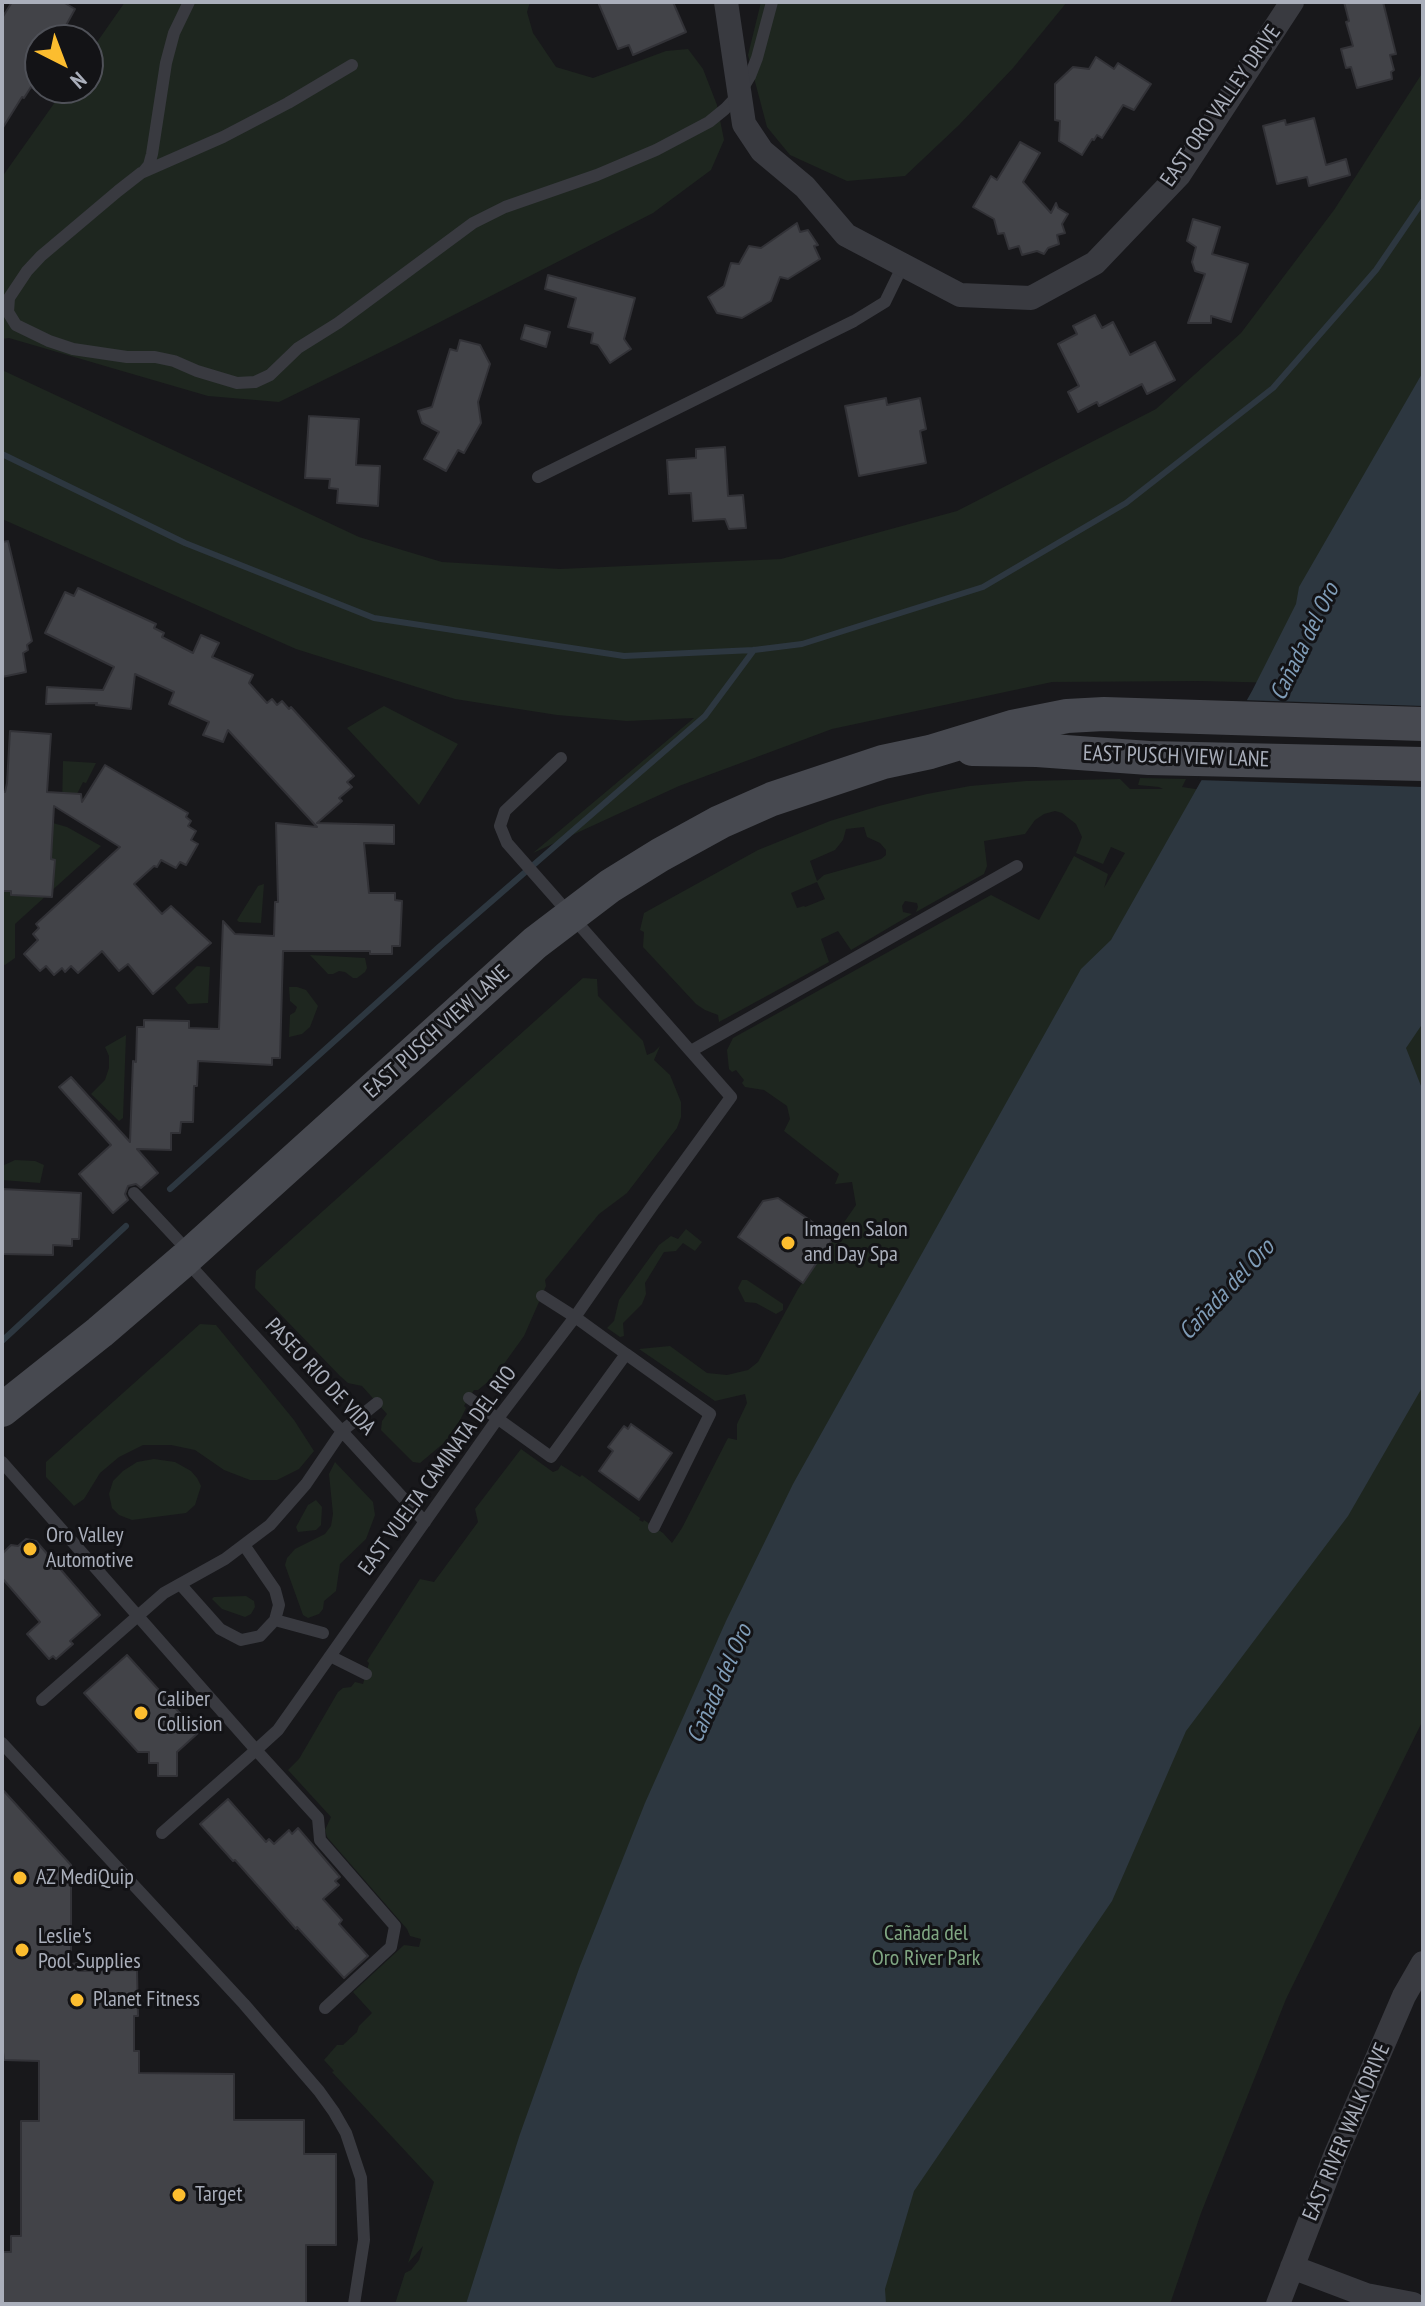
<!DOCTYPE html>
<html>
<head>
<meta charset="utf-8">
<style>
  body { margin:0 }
  #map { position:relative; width:1425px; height:2306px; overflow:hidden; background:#18181b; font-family:"PT Sans Narrow",sans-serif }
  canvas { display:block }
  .frame { position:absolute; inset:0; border:4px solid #aaafbb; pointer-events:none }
  .north { position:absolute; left:24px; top:24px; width:80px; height:80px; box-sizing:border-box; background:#131316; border:2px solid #4f5158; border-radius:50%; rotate:138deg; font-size:22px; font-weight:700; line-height:32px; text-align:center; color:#aaafbb }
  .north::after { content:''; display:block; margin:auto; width:28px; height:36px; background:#fcbd2f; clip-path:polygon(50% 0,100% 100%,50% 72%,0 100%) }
</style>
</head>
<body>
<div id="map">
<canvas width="1425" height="2306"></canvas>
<div class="frame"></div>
<div class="north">N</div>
</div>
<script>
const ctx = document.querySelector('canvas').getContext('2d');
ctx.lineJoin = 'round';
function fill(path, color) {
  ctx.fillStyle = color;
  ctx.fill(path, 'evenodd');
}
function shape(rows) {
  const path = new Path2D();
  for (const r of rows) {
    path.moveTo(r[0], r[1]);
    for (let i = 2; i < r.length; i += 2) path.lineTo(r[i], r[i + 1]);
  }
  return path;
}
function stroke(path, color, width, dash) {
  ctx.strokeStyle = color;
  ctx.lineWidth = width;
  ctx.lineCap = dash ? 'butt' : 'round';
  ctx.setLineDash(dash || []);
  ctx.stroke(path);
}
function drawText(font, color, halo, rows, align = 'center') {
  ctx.font = font + ' "PT Sans Narrow",sans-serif';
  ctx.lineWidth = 6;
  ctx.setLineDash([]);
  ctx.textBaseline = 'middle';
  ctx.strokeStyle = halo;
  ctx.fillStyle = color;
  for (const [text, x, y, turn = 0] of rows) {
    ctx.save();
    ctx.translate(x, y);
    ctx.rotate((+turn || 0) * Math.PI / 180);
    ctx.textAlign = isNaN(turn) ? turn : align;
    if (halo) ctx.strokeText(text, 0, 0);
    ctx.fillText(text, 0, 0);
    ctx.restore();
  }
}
const green = shape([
  [125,2,530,2,527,12,533,33,556,67,593,78,666,51,688,49,703,69,717,105,724,140,711,170,653,213,397,344,279,402,208,396,9,338,2,339,2,177,65,88,88,88,88,55],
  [761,2,1067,2,1013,68,959,125,905,176,847,181,790,155,767,127,748,55],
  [1423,72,1423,752,1406,686,1200,681,1052,682,832,729,679,786,533,853,694,718,627,721,557,715,455,699,296,649,2,519,2,370,359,537,442,562,560,569,781,559,957,511,1156,409,1241,333,1334,210],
  [384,706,458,744,419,805,347,728],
  [63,761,96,763,86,783,83,782,77,794,62,807],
  [1140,778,1186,779,1182,787,1222,793,1423,783,1423,1720,1286,1999,1201,2213,1170,2304,395,2304,405,2273,411,2270,419,2260,423,2246,408,2263,434,2182,332,2072,334,2071,324,2060,337,2045,343,2045,357,2032,359,2026,372,2013,353,1992,404,1945,419,1947,421,1939,410,1936,407,1929,327,1837,325,1830,331,1817,288,1770,299,1759,338,1692,343,1688,351,1687,355,1682,363,1684,369,1663,367,1661,420,1579,434,1582,478,1522,475,1509,521,1449,553,1472,558,1470,561,1465,580,1477,582,1475,640,1518,639,1520,643,1522,644,1520,663,1533,672,1543,682,1528,728,1438,737,1440,737,1424,747,1403,745,1394,715,1401,639,1349,670,1346,707,1373,727,1375,748,1370,758,1362,798,1289,856,1205,852,1182,835,1184,839,1174,784,1131,790,1119,787,1106,764,1090,745,1087,742,1083,744,1080,736,1070,732,1072,729,1069,727,1050,733,1038,991,895,1039,920,1074,856,1108,874,1104,888,1125,853,1111,847,1103,864,1076,853,1082,837,1076,824,1062,813,1055,811,1044,814,1035,820,1025,834,984,841,987,866,984,874,916,912,918,907,917,903,905,901,902,906,903,912,912,914,851,950,838,931,821,939,829,962,719,1022,718,1015,705,1010,696,1004,643,947,644,932,640,930,644,913,758,850,830,821,879,806,927,794,970,786,1026,781,1120,779,1130,789,1163,789,1159,787,1138,785],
  [864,827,867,837,880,843,886,850,886,855,881,859,824,875,817,881,810,861,835,850,843,840,846,829],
  [817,882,825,899,805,907,804,906,797,908,791,893],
  [53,823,67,827,101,846,15,924,15,958,5,965,2,964,2,891,53,887,55,860,40,859,52,847],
  [264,884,261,923,239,922,237,920,258,886],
  [310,955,365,958,367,968,365,972,357,978,353,978,345,972,339,971,333,974,328,974],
  [197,966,210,967,208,1003,188,1004,175,988],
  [583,978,597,979,598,996,643,1041,647,1055,654,1052,660,1046,654,1060,670,1075,681,1102,681,1117,677,1128,627,1193,599,1214,545,1280,546,1286,524,1336,496,1375,478,1390,474,1390,464,1406,466,1408,459,1422,445,1442,420,1463,413,1462,381,1430,382,1421,387,1414,362,1386,348,1383,340,1376,255,1288,256,1271],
  [289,987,297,987,306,990,318,1006,310,1027,302,1034,289,1037,290,1015,295,1012,297,1007,290,1001],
  [126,1035,123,1118,119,1121,91,1094,105,1080,109,1068,109,1056,105,1047],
  [15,1160,35,1161,44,1165,40,1183,2,1180,2,1166],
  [686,1229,702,1242,695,1251,683,1243,676,1251,664,1252,645,1283,646,1294,642,1304,623,1323,624,1336,620,1337,610,1330,607,1328,614,1321,619,1300,659,1245,671,1236,678,1239],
  [742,1280,747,1280,783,1304,783,1310,776,1314,756,1303,745,1302,738,1288],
  [200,1324,216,1325,294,1420,314,1451,299,1469,277,1480,250,1480,224,1470,195,1450,171,1445,143,1445,119,1457,100,1473,84,1499,74,1506,46,1477,46,1462],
  [154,1459,175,1462,191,1471,197,1478,201,1486,195,1505,186,1513,132,1520,119,1515,112,1508,109,1494,113,1481,123,1471,137,1462],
  [335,1462,373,1502,375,1515,366,1539,340,1564,336,1591,324,1601,323,1609,319,1614,308,1618,303,1615,285,1565,287,1558,295,1549,325,1534,331,1526,333,1514,329,1474],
  [316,1500,322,1507,321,1525,316,1530,298,1532,296,1527,308,1505],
  [246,1596,254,1601,255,1607,251,1614,245,1617,222,1609,212,1599,214,1597]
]);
const water = shape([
  [1423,372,1423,1023,1406,1048,1423,1091,1423,1386,1348,1516,1186,1731,1112,1901,914,2191,885,2289,886,2304,466,2304,520,2134,580,1966,645,1803,726,1621,793,1484,1081,969,1111,940,1252,691,1296,604,1299,587]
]);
const pier = shape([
  [1243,700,1423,706,1423,787,1197,780]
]);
const stream = shape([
  [2,454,185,543,374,618,624,656,754,650,802,644,983,587,1126,503,1273,388,1376,270,1423,201],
  [170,1189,439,947,705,716,754,650],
  [2,1341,126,1226]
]);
const building = shape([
  [12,2,63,2,75,9,58,40,40,40,40,93,31,87,24,98,22,97,2,129,2,18,12,2],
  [598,2,673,2,686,32,633,55,629,45,618,49,598,2],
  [1344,2,1383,2,1396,54,1390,55,1394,70,1391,72,1392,79,1357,88,1351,67,1346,68,1341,49,1353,46,1346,22,1349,21,1344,2],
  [1096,57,1114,69,1118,63,1151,84,1134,110,1123,105,1102,138,1097,135,1094,140,1092,139,1082,155,1059,141,1060,121,1055,120,1055,84,1073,67,1089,69,1096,57],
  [1314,118,1326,165,1346,159,1350,175,1309,186,1307,177,1277,184,1263,126,1285,120,1286,125,1314,118],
  [1020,142,1040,153,1023,182,1051,213,1056,203,1058,208,1068,214,1062,224,1065,233,1057,235,1059,244,1048,248,1044,254,1037,251,1022,255,1019,246,1009,249,1004,233,998,234,994,219,973,207,991,176,997,180,1020,142],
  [1193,219,1220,227,1212,254,1248,264,1231,322,1211,316,1211,323,1188,323,1205,274,1195,271,1192,262,1196,247,1187,241,1193,219],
  [797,223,800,232,808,230,818,245,814,246,820,259,788,279,780,277,771,301,742,318,717,313,708,297,724,286,731,263,739,264,749,246,761,248,797,223],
  [548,275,635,298,624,339,631,349,610,363,598,345,591,343,593,333,568,327,576,298,545,289,548,275],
  [1095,315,1102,328,1113,322,1130,355,1155,342,1175,380,1147,394,1142,384,1099,406,1097,402,1078,412,1068,392,1079,386,1058,344,1077,334,1073,326,1095,315],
  [525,325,550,332,546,347,521,339,525,325],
  [460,340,480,345,490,364,478,402,481,423,464,453,458,450,446,471,424,459,439,432,422,423,418,411,432,407,450,349,457,351,460,340],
  [886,398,887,405,920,398,926,429,920,431,926,463,859,476,845,406,886,398],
  [309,416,359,419,356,465,380,466,378,506,337,503,338,489,329,488,330,479,305,478,309,416],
  [725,447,728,496,743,495,746,528,729,529,725,519,693,521,691,493,669,494,667,460,696,458,696,449,725,447],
  [8,541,32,641,27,645,28,650,23,653,26,672,2,677,2,542,8,541],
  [78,588,156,624,154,628,164,633,162,637,193,653,201,635,219,643,212,657,253,675,249,683,267,703,272,699,277,705,282,701,289,709,291,707,354,776,347,782,352,787,339,798,342,801,317,823,394,825,394,844,364,843,369,893,395,893,395,900,402,901,400,946,392,946,392,954,370,954,370,951,283,951,280,1058,272,1058,272,1065,198,1061,197,1086,194,1086,193,1122,181,1122,180,1133,171,1133,171,1150,137,1149,158,1173,141,1188,136,1184,128,1186,125,1194,128,1200,113,1213,79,1174,111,1145,59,1087,71,1077,130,1142,133,1061,136,1062,137,1027,144,1027,144,1020,189,1021,189,1028,219,1029,223,921,235,934,274,936,275,902,278,902,276,823,317,827,228,730,223,742,203,735,209,722,169,704,174,692,135,674,131,709,96,705,97,703,46,704,47,687,103,690,114,667,45,633,65,592,74,596,78,588],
  [10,731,51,734,47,792,81,794,82,802,105,765,188,813,186,817,191,821,188,826,196,831,191,840,198,844,186,865,180,862,176,868,161,860,157,867,154,866,134,884,162,914,171,906,211,943,153,994,128,964,119,971,102,951,78,973,71,966,65,972,62,968,54,975,46,966,40,971,24,954,38,940,33,934,39,928,36,924,120,847,54,806,51,859,55,860,52,897,11,895,11,891,2,891,2,792,5,792,7,783,10,731],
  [2,1189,81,1193,79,1239,72,1239,72,1246,53,1245,53,1255,2,1254,2,1189],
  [778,1198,834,1237,803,1283,738,1237,763,1201,778,1198],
  [631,1424,672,1453,639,1500,599,1471,613,1451,608,1447,624,1426,628,1429,631,1424],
  [26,1539,36,1541,100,1615,70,1641,73,1644,56,1659,53,1656,49,1659,27,1634,40,1622,2,1578,2,1554,11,1545,18,1546,26,1539],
  [127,1655,198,1733,177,1752,177,1776,158,1776,158,1763,149,1763,149,1752,138,1752,84,1693,127,1655],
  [2,1789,71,1865,71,1964,78,1963,78,1971,137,1970,138,2016,134,2016,134,2051,139,2051,139,2073,234,2074,234,2120,304,2120,304,2154,336,2154,336,2245,306,2245,306,2304,2,2304,2,2252,11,2252,11,2236,21,2236,21,2121,39,2121,39,2061,4,2060,2,2044,2,1789],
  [228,1799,266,1842,269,1839,274,1844,289,1830,292,1834,298,1828,340,1877,335,1881,339,1885,323,1899,342,1920,339,1924,368,1956,344,1978,297,1927,296,1929,235,1860,233,1861,200,1824,228,1799]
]);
const service = shape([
  [352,65,288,103,223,137,141,173,118,191,41,256,27,271,9,298,8,312,16,325,49,341,73,349,127,357,155,357,174,361,197,371,237,383,255,382,270,375,298,348,338,323,473,223,505,207,597,175,656,150,709,122,725,109,740,93,750,76,757,58,772,2],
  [144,171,149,165,152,154,166,63,174,33,189,2],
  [538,477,854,321,885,302,903,265],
  [691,1051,1017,866],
  [134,1193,189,1252],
  [187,1262,425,1522],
  [626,1354,710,1414,654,1527],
  [469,1398,551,1457,626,1354,575,1317,542,1296],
  [2,1462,256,1750,278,1730,498,1418,575,1317,657,1199,731,1097,507,843,500,826,505,811,561,758],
  [244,1545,275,1590,279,1605,275,1620,323,1633],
  [180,1584,220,1629,241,1640,260,1636,275,1620],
  [330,1656,366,1674],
  [42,1700,164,1593,225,1559,270,1525,306,1484,342,1431,377,1403],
  [2,1743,244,2004,319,2091,334,2112,346,2133,361,2178,364,2240,354,2304],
  [162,1833,256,1750,318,1818,320,1840,395,1926,391,1947,325,2008]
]);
const minor = shape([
  [726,2,744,124,762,151,805,187,846,235,960,295,1031,298,1095,263,1179,175,1292,2],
  [1292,2267,1366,2295,1413,2304],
  [1278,2304,1335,2156,1404,1996,1423,1963]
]);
const secondary = shape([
  [972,749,1037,750,1149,758,1423,764],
  [2,1410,100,1332,185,1259,535,943,610,886,660,855,720,822,772,799,883,762,930,752,1012,727,1067,716,1104,714,1423,724]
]);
const markers = [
  [788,1243,8,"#fcbd2f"],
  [30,1549,8,"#fcbd2f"],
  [141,1713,8,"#fcbd2f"],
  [20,1878,8,"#fcbd2f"],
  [22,1950,8,"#fcbd2f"],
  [77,2000,8,"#fcbd2f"],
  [179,2195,8,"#fcbd2f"]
];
const streetNames = [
  ["EAST ORO VALLEY DRIVE",1221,106,-55],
  ["EAST PUSCH VIEW LANE",1176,757,2],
  ["EAST PUSCH VIEW LANE",437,1032,-42],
  ["PASEO RIO DE VIDA",320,1377,47],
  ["EAST VUELTA CAMINATA DEL RIO",438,1471,-54],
  ["EAST RIVER WALK DRIVE",1347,2132,-67]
];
const poiNames = [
  ["Imagen Salon",804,1230],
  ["and Day Spa",804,1255],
  ["Oro Valley",46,1536],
  ["Automotive",46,1561],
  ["Caliber",157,1700],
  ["Collision",157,1725],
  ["AZ MediQuip",36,1878],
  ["Leslie's",38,1937],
  ["Pool Supplies",38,1962],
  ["Planet Fitness",93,2000],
  ["Target",195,2195]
];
const parkNames = [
  ["Cañada del",926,1934],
  ["Oro River Park",926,1959]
];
const waterNames = [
  ["Cañada del Oro",1305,642,-64],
  ["Cañada del Oro",1227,1290,-47],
  ["Cañada del Oro",720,1684,-66]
];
fill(green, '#1e261f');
fill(water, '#2d3740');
fill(pier, '#18181b');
stroke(stream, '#2d3740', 6);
fill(building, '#424348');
stroke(building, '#323237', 2);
stroke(service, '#393a40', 12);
stroke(minor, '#393a40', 24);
stroke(secondary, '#474950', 34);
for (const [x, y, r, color] of markers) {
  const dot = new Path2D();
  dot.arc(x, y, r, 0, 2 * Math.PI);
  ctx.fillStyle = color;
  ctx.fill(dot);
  stroke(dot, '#131316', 3);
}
drawText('22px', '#aaafbb', '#131316', streetNames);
drawText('22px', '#aaafbb', '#131316', poiNames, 'left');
drawText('22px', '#80a783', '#131316', parkNames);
drawText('italic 24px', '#7f9cb7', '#131316', waterNames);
</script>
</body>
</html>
